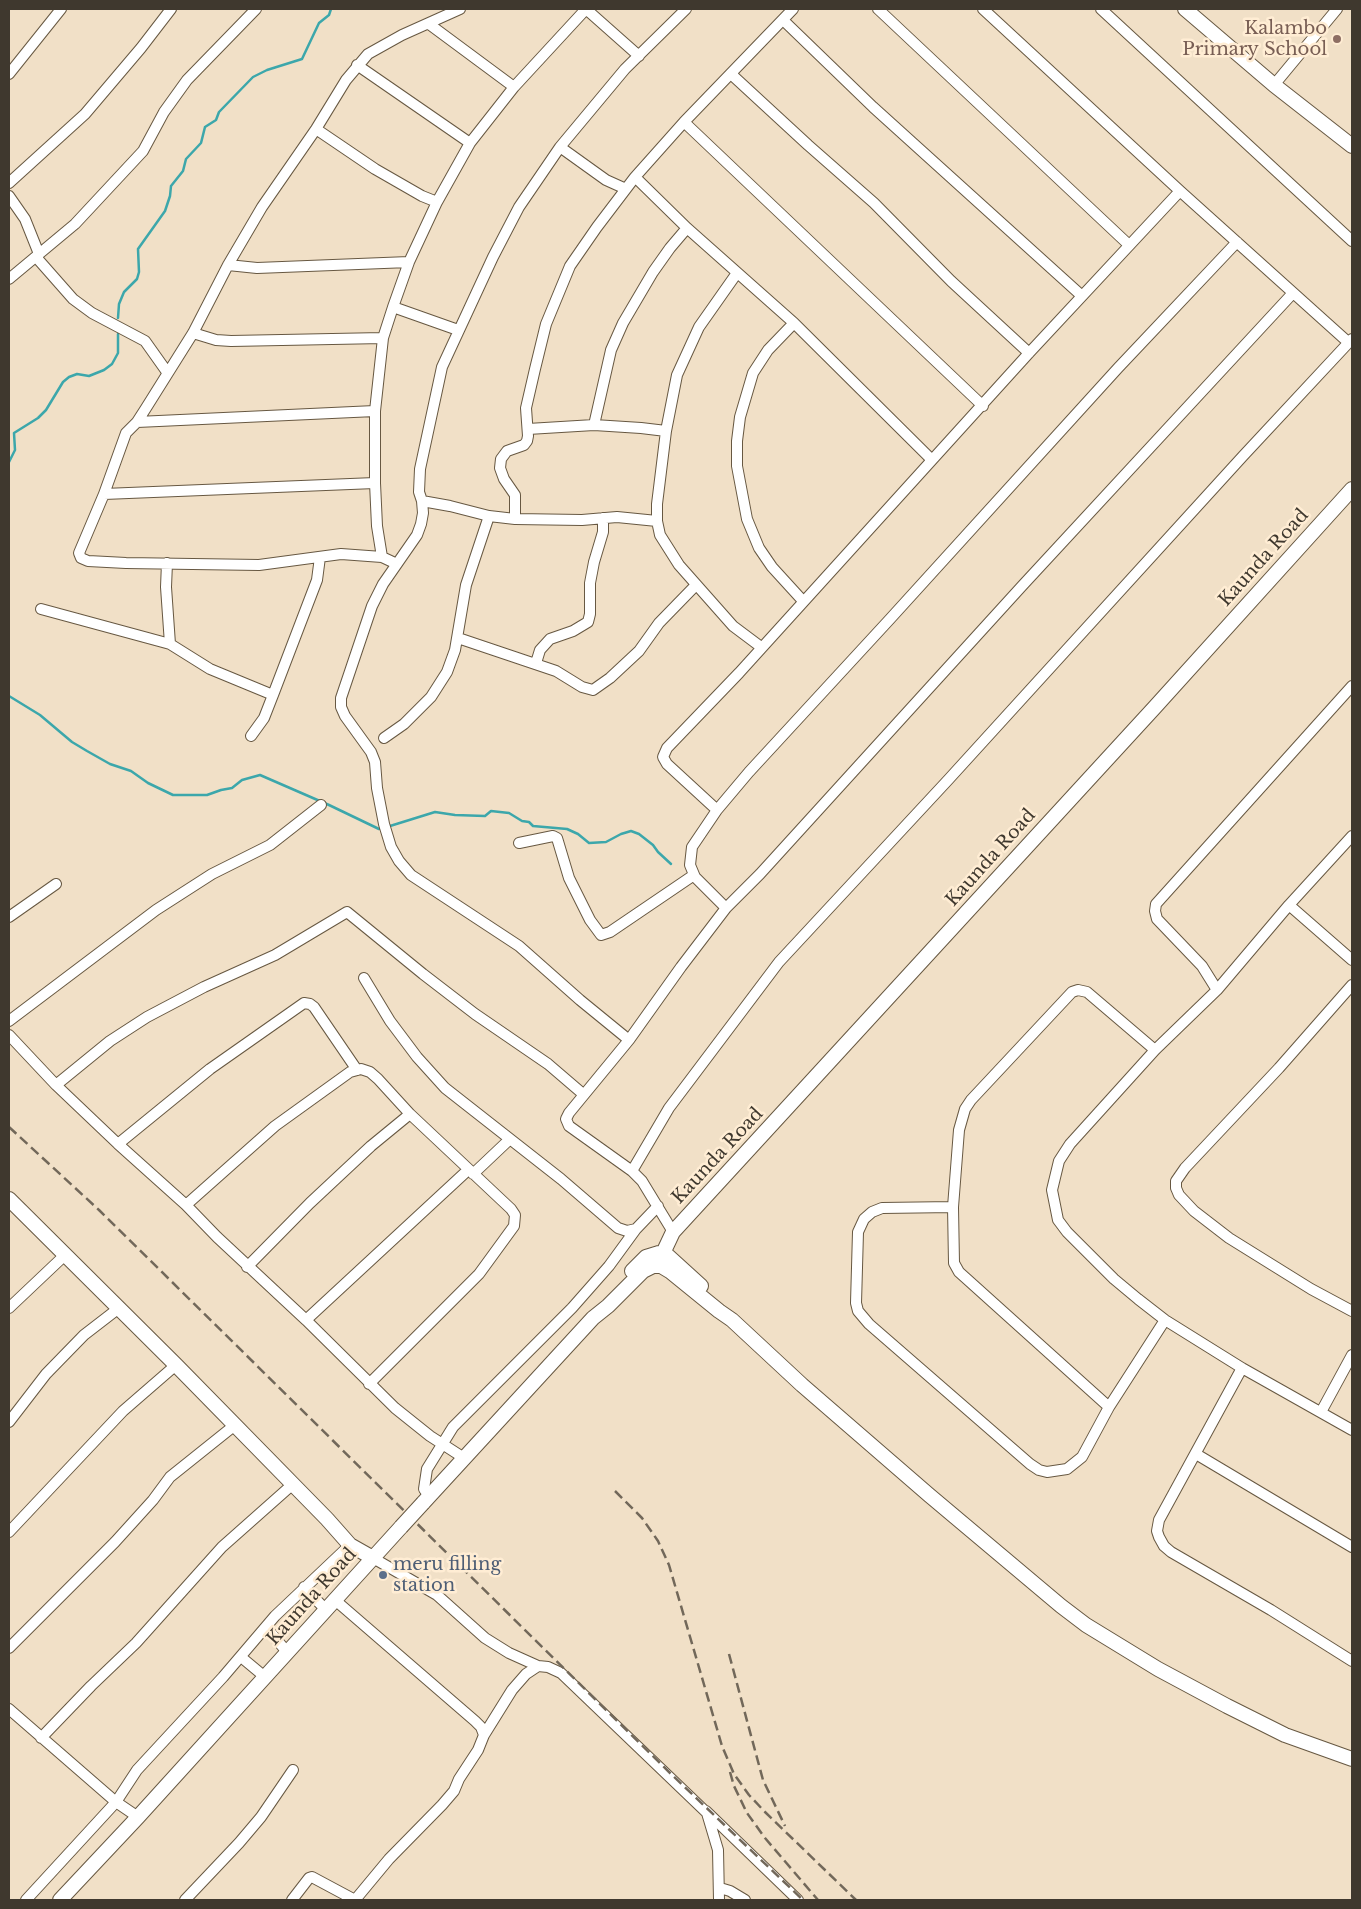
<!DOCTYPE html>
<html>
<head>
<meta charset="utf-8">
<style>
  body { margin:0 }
  #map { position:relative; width:1361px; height:1909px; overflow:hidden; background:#f1e0c7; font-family:"Libre Baskerville",serif }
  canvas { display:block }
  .frame { position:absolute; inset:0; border:10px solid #3f382e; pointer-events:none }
</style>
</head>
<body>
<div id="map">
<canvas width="1361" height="1909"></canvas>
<div class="frame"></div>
</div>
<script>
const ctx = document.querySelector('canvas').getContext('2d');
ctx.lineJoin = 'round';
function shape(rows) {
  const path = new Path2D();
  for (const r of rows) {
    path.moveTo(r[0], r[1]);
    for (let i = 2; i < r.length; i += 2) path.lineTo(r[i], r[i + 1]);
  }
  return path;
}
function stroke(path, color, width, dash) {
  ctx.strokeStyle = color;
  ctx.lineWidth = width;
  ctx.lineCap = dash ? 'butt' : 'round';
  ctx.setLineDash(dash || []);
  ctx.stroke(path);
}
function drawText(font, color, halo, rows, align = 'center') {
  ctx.font = font + ' "Libre Baskerville",serif';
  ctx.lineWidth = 5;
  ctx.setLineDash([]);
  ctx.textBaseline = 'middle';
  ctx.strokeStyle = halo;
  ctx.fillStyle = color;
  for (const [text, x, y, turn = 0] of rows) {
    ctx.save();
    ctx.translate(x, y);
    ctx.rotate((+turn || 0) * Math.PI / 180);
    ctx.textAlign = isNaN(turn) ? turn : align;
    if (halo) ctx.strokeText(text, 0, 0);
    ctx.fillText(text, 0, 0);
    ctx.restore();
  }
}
const stream = shape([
  [118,318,119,304,124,292,137,279,139,272,138,249,165,211,170,196,171,186,183,171,186,159,201,143,205,127,216,120,219,112,253,77,267,70,302,59,319,23,329,15,331,9],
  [9,462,15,450,14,433,38,418,46,410,63,382,69,377,77,374,89,376,104,370,112,364,118,353,118,334],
  [9,696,40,715,72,742,87,751,110,764,131,771,148,783,173,795,207,795,221,790,232,788,242,780,260,775,329,805,379,829],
  [390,826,435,812,455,815,485,816,491,811,509,813,522,821,529,822,533,826,567,829,578,834,589,843,606,842,621,834,631,831,639,834,653,845,658,852,671,864]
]);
const street = shape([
  [586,9,639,56],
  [878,9,1129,245],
  [983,9,1180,191,1349,343],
  [1101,9,1352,241],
  [783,20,873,107,1082,296],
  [429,24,514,87],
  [357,65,470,143],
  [9,74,61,9],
  [731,74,808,145,874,203,951,281,1029,353],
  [1274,85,1337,9],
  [684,122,983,406],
  [316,129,375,169,422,196,437,202],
  [560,147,606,180,626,189],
  [635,177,687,228,794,323,932,460],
  [9,183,85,114,141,48,171,9],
  [9,196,25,219,39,254],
  [36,257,73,299,92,313,145,341,167,372],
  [228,265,257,268,409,262],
  [737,273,699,327,677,375,666,431,657,504,657,521,660,535,679,565,733,626,761,647],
  [9,279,75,224,143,151,164,112,187,80,256,9],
  [393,307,458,330],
  [794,323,768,350,753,373,740,417,737,441,737,466,747,519,759,548,772,567,803,601],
  [193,333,216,340,231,341,383,338],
  [137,422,375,411],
  [594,425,611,350,623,323,653,272,670,248,687,228],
  [528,429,594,425,641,428,666,431],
  [104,494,375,483],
  [422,501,450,506,489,516,515,519,582,520,617,517,657,521],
  [515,519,515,495,504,479,500,468,501,459,507,451,524,445,527,441,528,436,526,408,535,369,546,324,570,266,597,227,635,177,684,122,793,9],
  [382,557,377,526,375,483,375,411,383,338,393,307,409,262,437,202,470,143,514,87,586,9],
  [167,563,166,587,170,644],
  [397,564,382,557,341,554,259,565,126,563,88,561,81,558,79,553,104,494,126,433,137,422,146,408,193,333,228,265,262,207,316,129,346,80,368,54,402,35,460,9],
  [41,609,170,644,210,669,273,695,317,580,320,557],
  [458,638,556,671,582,687,593,690,610,678,639,651,659,623,696,585],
  [536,663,540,650,550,639,573,631,588,622,590,614,590,583,594,562,603,532,603,518],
  [251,736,264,718,273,695],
  [384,738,404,724,431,697,447,672,455,650,466,585,489,516],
  [717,810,667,764,663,757,667,748,739,673,1029,353,1180,191],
  [1352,836,1289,905,1217,990,1155,1050,1070,1144,1059,1161,1052,1190,1058,1220,1067,1232,1114,1279,1138,1299,1165,1320,1242,1368,1352,1430],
  [519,843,553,836,557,838,569,878,590,920,601,935,610,932,691,877,695,877,726,908],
  [695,877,690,865,692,847,717,810,749,772,890,619,1118,368,1237,242],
  [1289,905,1352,960],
  [9,917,56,884],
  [364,978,390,1021,417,1057,445,1088,561,1179,618,1228,627,1231,636,1229,658,1206],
  [1352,985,1279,1068,1185,1168,1176,1181,1176,1188,1179,1195,1194,1211,1229,1238,1311,1289,1352,1311],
  [1217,990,1202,966,1157,919,1155,911,1156,904,1352,686],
  [9,1021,156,910,212,874,270,845,321,805],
  [9,1035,56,1085,118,1144,186,1205,217,1237,306,1320,395,1408,430,1436,464,1458],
  [629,1040,580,1000,519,946,411,875,399,861,391,847,384,824,377,788,375,762,371,752,345,716,341,707,341,698,372,606,383,584,417,535,421,524,423,513,422,501,419,492,420,469,442,367,493,257,519,207,560,147,625,69,686,9],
  [56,1085,110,1041,147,1017,204,987,275,955,347,912,423,974,475,1014,548,1064,583,1094],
  [118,1144,210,1069,304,1003,310,1004,314,1007,357,1070],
  [632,1171,669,1108,779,962,948,780,1243,456,1352,339],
  [473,1174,510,1139],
  [186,1205,275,1126,350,1072,361,1069,370,1072,378,1079,410,1114,511,1209,515,1215,514,1226,479,1274,369,1384],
  [953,1207,882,1208,872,1212,864,1219,858,1232,856,1303,858,1311,869,1324,1030,1464,1039,1470,1047,1472,1067,1469,1082,1457,1109,1407,1165,1320],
  [673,1232,642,1181,632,1171,569,1126,566,1119,569,1113,629,1040,681,967,726,908,760,874,1022,586,1293,293],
  [247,1267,310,1203,371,1146,410,1114],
  [9,1308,65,1255],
  [306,1320,468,1170],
  [1242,1368,1159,1520,1157,1531,1159,1537,1164,1546,1171,1552,1271,1610,1352,1661],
  [1109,1407,959,1272,954,1263,953,1207,959,1130,965,1109,971,1100,1072,992,1078,990,1087,992,1155,1050],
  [1321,1412,1352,1355],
  [9,1422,46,1374,84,1335,119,1308],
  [1196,1454,1352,1547],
  [429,1496,424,1489,427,1469,453,1427,572,1308,609,1266,636,1229],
  [9,1532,123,1411,176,1365],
  [373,1558,437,1595,485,1638,509,1653,538,1666,548,1667,561,1673,706,1812],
  [304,1587,326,1610],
  [335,1600,475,1721,481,1727,484,1735],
  [266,1627,287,1652],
  [9,1648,115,1542,153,1500,170,1477,235,1425],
  [241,1657,265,1677],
  [9,1709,116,1802,138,1817],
  [41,1738,91,1686,136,1643,222,1547,293,1484],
  [706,1811,798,1900],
  [707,1813,718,1850,719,1900],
  [720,1888,730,1891,745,1900],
  [26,1900,116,1802,137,1770,223,1677,275,1616,350,1545],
  [185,1900,239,1843,261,1817,293,1770],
  [292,1900,309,1878,312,1877,355,1900,389,1859,442,1805,454,1791,459,1779,478,1750,484,1735,512,1690,526,1674,538,1666]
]);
const secondary = shape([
  [1185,9,1274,85,1352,146],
  [9,1199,176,1365,327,1519,350,1545,373,1558],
  [661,1266,665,1249,673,1232,1155,707,1352,489],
  [632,1271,646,1257,659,1253,668,1256,701,1286],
  [423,1503,593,1318,608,1306,643,1271,653,1266,661,1266,671,1272,719,1311,732,1320,802,1385,929,1495,1061,1606,1086,1625,1158,1669,1227,1706,1285,1735,1352,1759],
  [60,1900,138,1817,401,1527]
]);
const rail = shape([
  [9,1127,99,1210,670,1773,803,1900],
  [615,1491,642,1518,658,1541,669,1565,722,1746,734,1774,749,1795,765,1812,856,1900],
  [729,1654,763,1780,785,1826],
  [730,1772,734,1786,747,1813,765,1838,818,1900]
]);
const secondaryBridge = shape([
  [401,1527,423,1503]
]);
const markers = [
  [1337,39,5,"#8d6e63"],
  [383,1575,5,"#5c6f8a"]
];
const educationNames = [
  ["Kalambo",1327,29],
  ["Primary School",1327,50]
];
const streetNames = [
  ["Kaunda Road",1264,558,-48],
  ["Kaunda Road",991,858,-48],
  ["Kaunda Road",718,1156,-47],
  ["Kaunda Road",312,1597,-48]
];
const serviceNames = [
  ["meru filling",393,1565],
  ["station",393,1586]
];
stroke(stream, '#3ca7ab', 2.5);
stroke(street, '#675842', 12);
stroke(secondary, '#675842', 16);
stroke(street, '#fff', 10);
stroke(secondary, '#fff', 14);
stroke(rail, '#72685a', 2.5, [10, 5]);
stroke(secondaryBridge, '#675842', 16, []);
stroke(secondaryBridge, '#fff', 14);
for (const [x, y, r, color] of markers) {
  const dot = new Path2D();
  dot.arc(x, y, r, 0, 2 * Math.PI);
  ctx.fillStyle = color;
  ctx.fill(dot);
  stroke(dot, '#ffedd4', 2);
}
drawText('18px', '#785e54', '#ffedd4', educationNames, 'right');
drawText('18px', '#3f382e', '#ffedd4', streetNames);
drawText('18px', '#4e5e75', '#ffedd4', serviceNames, 'left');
</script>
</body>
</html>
